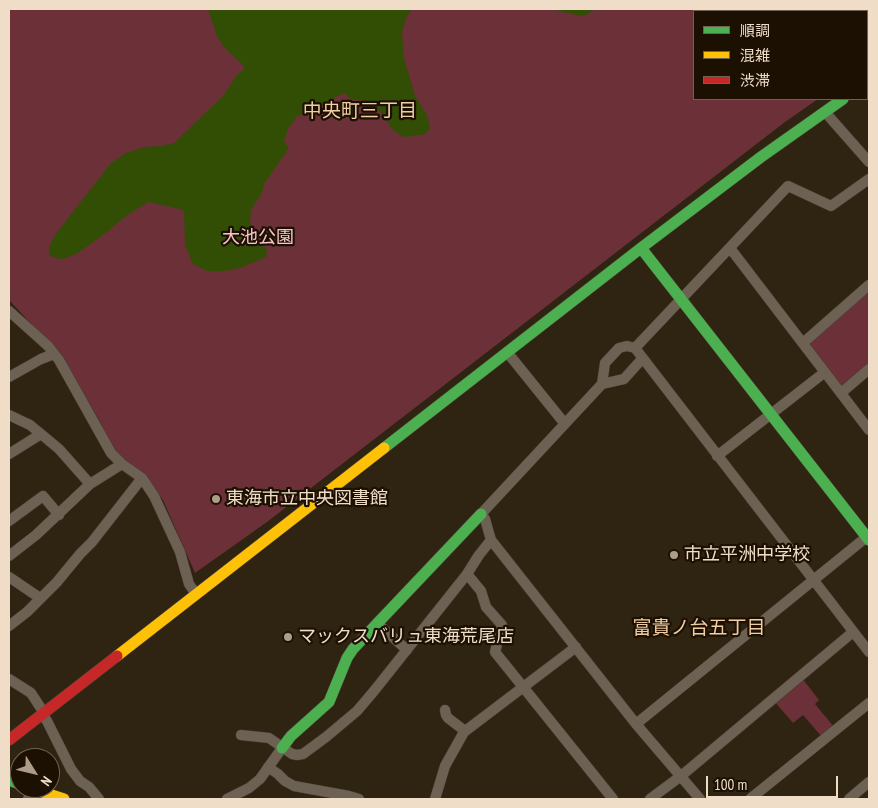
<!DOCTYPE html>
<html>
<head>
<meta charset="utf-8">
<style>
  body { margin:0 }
  #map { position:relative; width:878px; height:808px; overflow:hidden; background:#2f2312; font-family:"PT Sans Narrow","Noto Sans JP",sans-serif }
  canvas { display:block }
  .frame { position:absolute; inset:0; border:10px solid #efddc8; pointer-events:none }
  .legend { position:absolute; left:693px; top:10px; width:175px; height:90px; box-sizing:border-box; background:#1c1002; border:1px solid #706251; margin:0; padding:6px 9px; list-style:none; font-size:15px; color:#efddc8 }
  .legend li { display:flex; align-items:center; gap:10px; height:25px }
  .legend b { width:25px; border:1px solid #706251 }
  .north { position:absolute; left:10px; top:748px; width:50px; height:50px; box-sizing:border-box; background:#1c1002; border:1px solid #706251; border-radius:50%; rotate:126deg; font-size:14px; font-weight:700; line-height:20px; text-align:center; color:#efddc8 }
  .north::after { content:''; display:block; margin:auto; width:18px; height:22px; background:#ac9c88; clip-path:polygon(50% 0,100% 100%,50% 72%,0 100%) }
  .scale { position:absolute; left:706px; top:776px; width:132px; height:22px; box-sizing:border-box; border:2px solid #efddc8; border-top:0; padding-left:6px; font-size:15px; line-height:18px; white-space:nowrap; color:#efddc8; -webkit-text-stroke:4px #1c1002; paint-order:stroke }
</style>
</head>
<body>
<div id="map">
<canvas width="878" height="808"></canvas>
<div class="frame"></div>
<ul class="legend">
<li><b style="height:6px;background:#4caf50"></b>順調</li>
<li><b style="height:6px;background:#ffc107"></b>混雑</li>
<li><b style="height:6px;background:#c62828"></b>渋滞</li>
</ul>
<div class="north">N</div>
<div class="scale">100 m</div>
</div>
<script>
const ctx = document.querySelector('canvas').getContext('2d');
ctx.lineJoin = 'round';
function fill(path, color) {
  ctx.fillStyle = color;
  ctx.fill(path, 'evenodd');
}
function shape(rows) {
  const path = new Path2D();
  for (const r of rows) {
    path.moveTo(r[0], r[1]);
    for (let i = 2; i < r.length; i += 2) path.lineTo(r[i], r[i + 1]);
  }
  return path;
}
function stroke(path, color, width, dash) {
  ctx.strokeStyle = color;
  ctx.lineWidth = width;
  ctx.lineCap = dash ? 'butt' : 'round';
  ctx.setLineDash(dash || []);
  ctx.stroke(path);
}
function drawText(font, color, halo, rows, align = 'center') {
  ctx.font = font + ' "PT Sans Narrow","Noto Sans JP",sans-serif';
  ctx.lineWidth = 4.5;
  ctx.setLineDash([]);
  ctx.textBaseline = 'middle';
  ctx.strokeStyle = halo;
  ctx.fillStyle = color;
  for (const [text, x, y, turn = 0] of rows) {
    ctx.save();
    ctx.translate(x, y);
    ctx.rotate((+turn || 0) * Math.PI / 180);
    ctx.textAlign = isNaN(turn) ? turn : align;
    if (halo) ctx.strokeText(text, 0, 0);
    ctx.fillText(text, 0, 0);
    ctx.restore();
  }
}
const green = shape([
  [9,9,791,9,793,11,694,11,694,99,818,99,785,122,267,522,195,573,163,500,147,480,116,454,98,418,60,355,9,300],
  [833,9,869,9,869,40,867,38,867,11,836,11],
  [869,290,869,364,844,385,840,385,810,346,811,341],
  [802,678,819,700,815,704,834,727,822,737,803,715,793,723,774,701]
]);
const water = shape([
  [208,9,412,9,406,18,402,32,404,58,415,96,427,115,430,127,429,130,425,134,418,135,407,137,401,136,392,129,382,114,375,106,366,101,351,99,344,93,335,97,331,105,322,105,314,111,297,116,288,129,284,141,289,148,264,184,262,193,251,210,250,221,256,242,267,249,266,257,240,268,225,271,207,271,193,264,185,245,184,210,148,202,126,216,107,232,78,253,63,259,55,258,49,255,49,247,55,235,111,163,126,153,144,147,161,146,174,143,224,95,237,75,243,70,244,66,224,47,217,36],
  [551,9,595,9,586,15,581,16]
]);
const street = shape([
  [825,112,869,162],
  [730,248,869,430],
  [9,311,48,346,59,360,111,453,122,464,90,484,36,535,9,556],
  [803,343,869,285],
  [635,348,788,186,831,206,869,179],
  [507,352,565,424],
  [9,377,41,359,54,354],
  [602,384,624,379,642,359],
  [841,393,869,369],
  [9,415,30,425,41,434,59,449,90,484],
  [9,454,41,434],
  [717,456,825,372],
  [122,464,142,478,154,496,180,552,189,584,196,594],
  [9,521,43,496,59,515],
  [467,574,481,591,486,607,502,625,495,652,613,799],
  [9,577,40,598],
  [377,623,407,650],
  [9,626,27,612,57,582,80,554,92,542,142,478],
  [9,679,31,693,44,713],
  [445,710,446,715,448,718,465,731],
  [42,714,47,721,71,769,80,781,89,787,99,799],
  [636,724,869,535],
  [241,735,269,738,292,754,297,755,303,754,326,737,357,711,374,691,467,574,479,555,491,540],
  [268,767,278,774,285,781,294,786,349,796,359,799],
  [28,799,32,789],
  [227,799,249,788,260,779,282,748],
  [435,799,445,766,464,732,576,647],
  [650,799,681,776,853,632],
  [700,799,636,724,491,540,485,519,481,514,602,384,605,363,619,348,627,346,635,348,869,652],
  [750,799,869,703],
  [849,799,869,782]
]);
const fast = shape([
  [805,9,808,11],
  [867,51,869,53],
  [641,248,869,540],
  [384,448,641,248,761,157,843,99],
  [282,748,291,736,329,702,347,658,353,649,481,514],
  [9,780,20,784]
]);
const slow = shape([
  [822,9,825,11],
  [117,656,384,448],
  [30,788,64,799]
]);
const jam = shape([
  [867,67,869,69],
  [9,740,117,656]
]);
const markers = [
  [216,499,5,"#ac9c88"],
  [674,555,5,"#ac9c88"],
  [288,637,5,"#ac9c88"]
];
const parkNames = [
  ["大池公園",258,238]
];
const poiNames = [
  ["東海市立中央図書館",226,499],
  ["市立平洲中学校",684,555],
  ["マックスバリュ東海荒尾店",298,637]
];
const neighbourhoodNames = [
  ["中央町三丁目",360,112],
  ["富貴ノ台五丁目",699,629]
];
fill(green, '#6b3038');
fill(water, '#324e04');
stroke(street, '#493f33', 11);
stroke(fast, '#493f33', 12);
stroke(slow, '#493f33', 12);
stroke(jam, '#493f33', 12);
stroke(street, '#6d6153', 10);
stroke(fast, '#4caf50', 11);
stroke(slow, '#ffc107', 11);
stroke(jam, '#c62828', 11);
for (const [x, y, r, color] of markers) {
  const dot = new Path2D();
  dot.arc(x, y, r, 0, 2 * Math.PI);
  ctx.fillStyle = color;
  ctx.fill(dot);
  stroke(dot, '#1c1002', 2);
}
drawText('18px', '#fac2c9', '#1c1002', parkNames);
drawText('18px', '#efddc8', '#1c1002', poiNames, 'left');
drawText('19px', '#f1cda3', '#1c1002', neighbourhoodNames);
</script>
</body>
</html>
